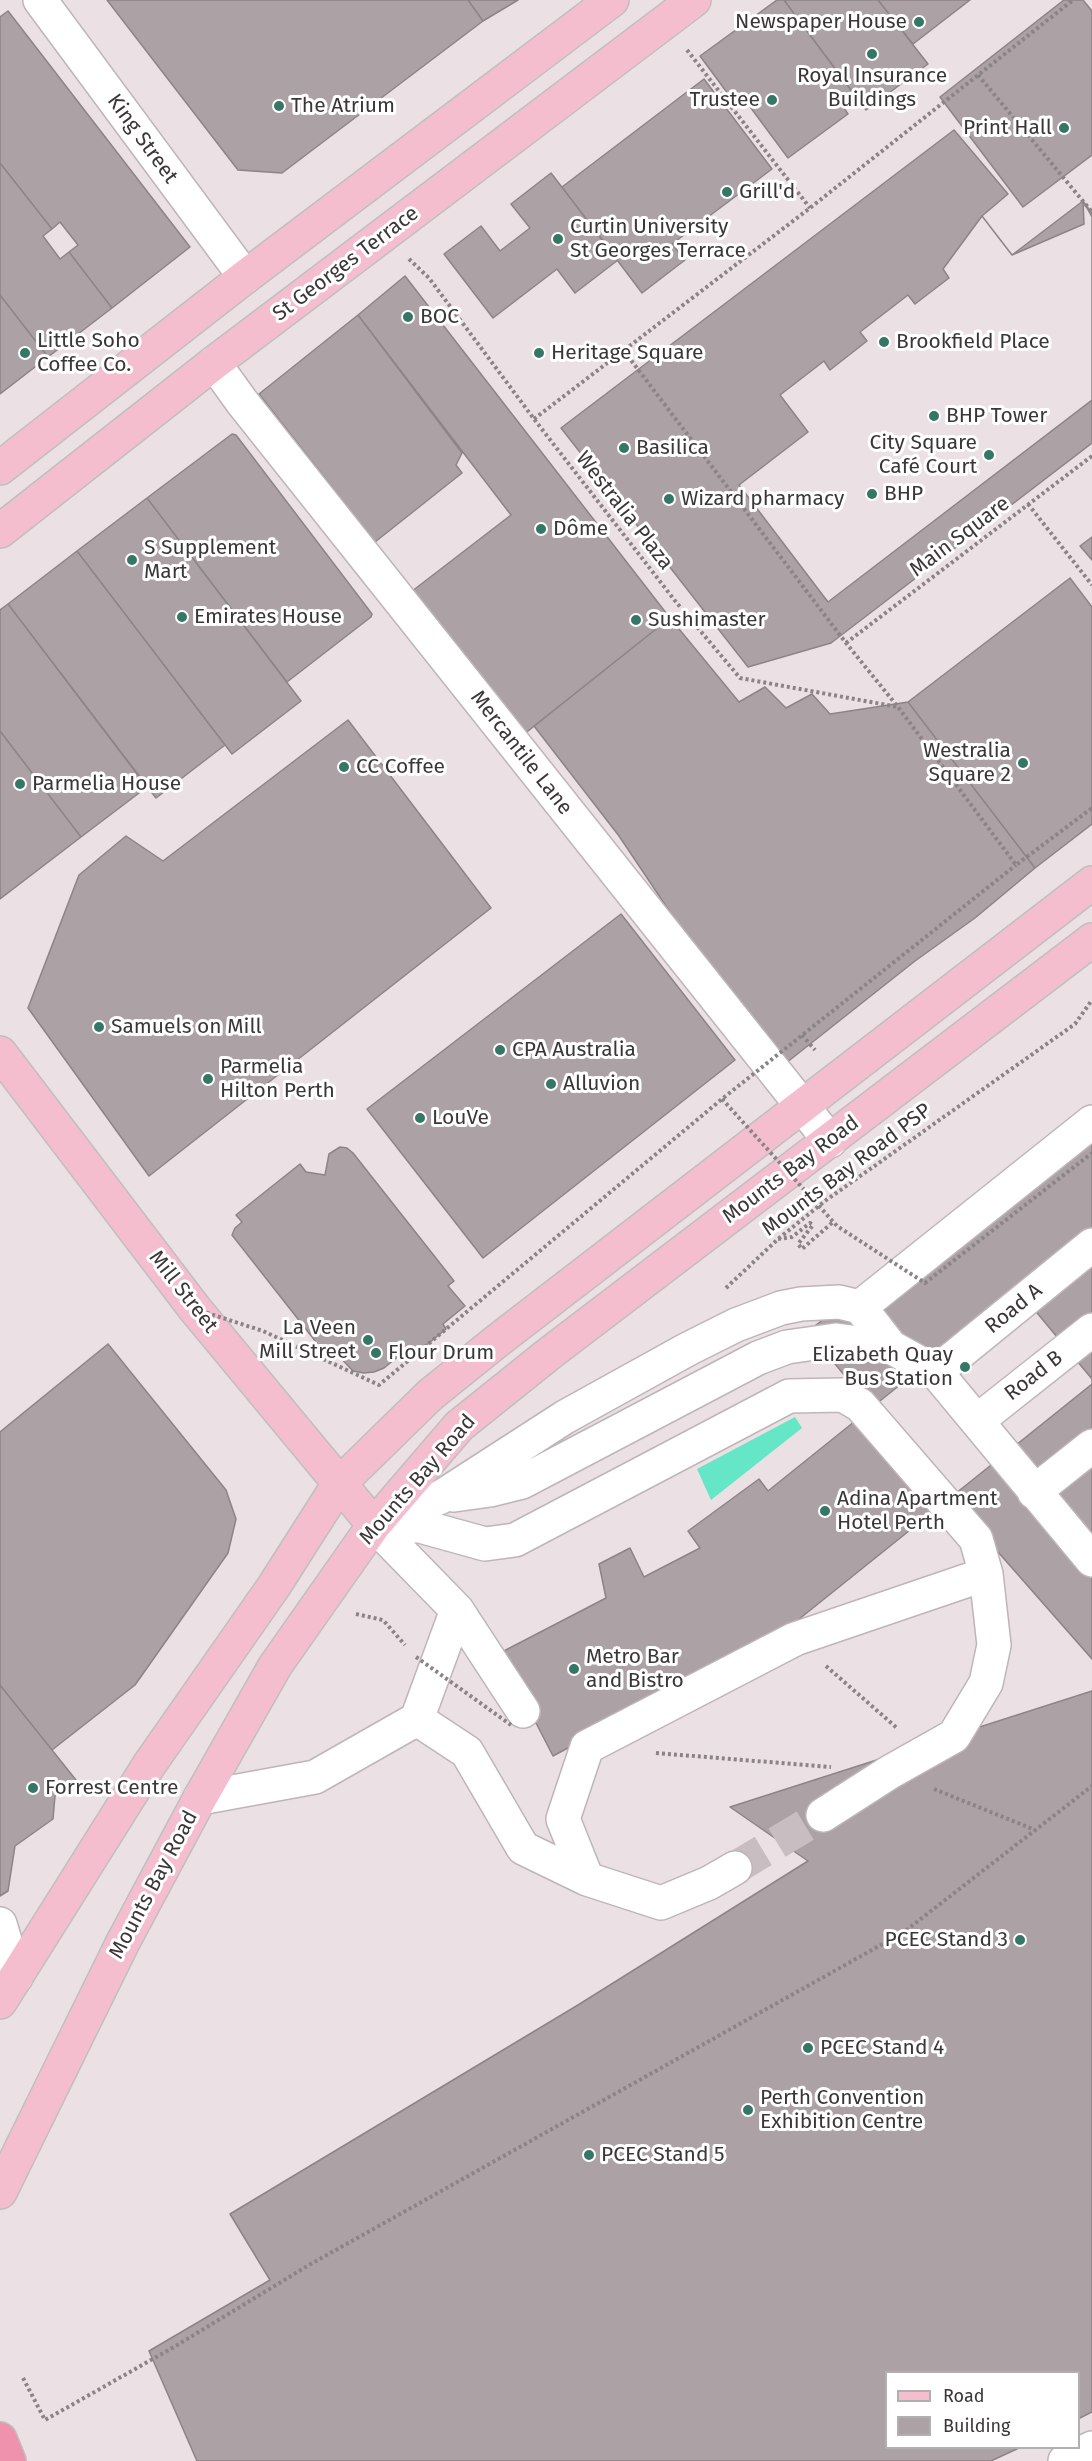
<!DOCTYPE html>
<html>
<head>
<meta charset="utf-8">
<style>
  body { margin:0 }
  #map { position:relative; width:1092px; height:2461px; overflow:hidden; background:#ebe0e3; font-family:"Fira Sans",sans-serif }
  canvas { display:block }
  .legend { position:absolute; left:885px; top:2371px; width:195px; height:78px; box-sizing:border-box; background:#fff; border:2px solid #b1afaf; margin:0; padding:8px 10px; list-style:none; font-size:18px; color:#3b3738 }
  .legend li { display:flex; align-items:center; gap:12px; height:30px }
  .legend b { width:30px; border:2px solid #b1afaf }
</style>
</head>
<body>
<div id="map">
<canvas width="1092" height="2461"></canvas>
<ul class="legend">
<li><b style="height:8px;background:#f5bece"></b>Road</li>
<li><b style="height:16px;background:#aca2a5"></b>Building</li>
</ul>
</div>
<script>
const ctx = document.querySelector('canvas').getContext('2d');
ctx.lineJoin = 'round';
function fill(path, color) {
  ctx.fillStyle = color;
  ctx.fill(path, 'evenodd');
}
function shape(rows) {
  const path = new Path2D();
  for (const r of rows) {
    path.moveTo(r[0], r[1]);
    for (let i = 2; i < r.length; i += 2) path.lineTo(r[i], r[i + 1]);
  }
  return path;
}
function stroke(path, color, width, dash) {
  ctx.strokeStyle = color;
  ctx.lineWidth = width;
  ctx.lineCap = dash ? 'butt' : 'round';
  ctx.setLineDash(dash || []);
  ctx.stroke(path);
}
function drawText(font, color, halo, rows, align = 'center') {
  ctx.font = font + ' "Fira Sans",sans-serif';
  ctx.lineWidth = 6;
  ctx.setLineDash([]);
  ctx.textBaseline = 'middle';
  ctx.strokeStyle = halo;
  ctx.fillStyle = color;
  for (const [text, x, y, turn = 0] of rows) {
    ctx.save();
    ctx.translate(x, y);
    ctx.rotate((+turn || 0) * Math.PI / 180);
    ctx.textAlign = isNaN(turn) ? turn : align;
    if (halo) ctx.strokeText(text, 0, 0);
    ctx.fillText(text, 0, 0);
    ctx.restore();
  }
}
const water = shape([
  [795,1417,802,1428,711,1500,697,1469]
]);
const building = shape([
  [107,0,468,0,483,21,282,173,238,170,107,0],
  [468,0,518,0,483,21,468,0],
  [777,0,784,0,853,93,840,102,848,114,788,158,745,100,737,106,700,56,777,0],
  [784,0,878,0,928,64,866,110,784,0],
  [878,0,970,0,913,44,878,0],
  [1064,0,1083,0,1092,11,1092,155,1023,207,940,97,1064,0],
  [8,11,190,247,112,308,69,252,78,245,60,222,52,229,0,163,0,17,8,11],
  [704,79,772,169,672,244,685,260,642,293,562,187,704,79],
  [954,130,1008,194,982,216,1012,255,1083,201,1092,213,1092,443,831,643,748,667,561,428,954,130],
  [0,163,52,229,43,236,60,259,69,252,112,308,48,357,0,295,0,163],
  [551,173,618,260,575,293,557,269,493,318,444,254,481,226,500,251,530,228,511,204,551,173],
  [1083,201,1092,217,1092,400,828,602,739,485,808,432,780,395,824,361,830,370,867,341,860,332,908,295,915,304,949,278,943,269,982,216,1012,255,1084,224,1083,201],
  [405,276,670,618,518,739,407,595,511,515,358,315,405,276],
  [0,295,48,357,0,394,0,295],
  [358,315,462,453,456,465,462,473,375,542,259,394,358,315],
  [232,434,236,435,372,614,371,617,287,682,147,498,232,434],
  [147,498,301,701,232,754,77,551,147,498],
  [1092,537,1092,560,1080,546,1092,537],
  [77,551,225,745,156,798,8,604,77,551],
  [1070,578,1092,607,1092,824,1035,868,908,702,1070,578],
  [8,604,147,787,81,837,0,731,0,610,8,604],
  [670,618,739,702,765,687,786,708,812,694,830,714,908,702,1035,868,975,918,915,961,781,1067,684,933,619,836,534,726,670,618],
  [348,720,491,908,149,1176,28,1008,79,875,126,836,163,861,348,720],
  [0,731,81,837,0,899,0,731],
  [621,914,735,1060,483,1258,367,1109,621,914],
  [1092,1116,1092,1659,868,1404,808,1331,1092,1116],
  [340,1147,347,1148,353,1153,454,1281,448,1286,465,1306,443,1324,446,1329,406,1362,400,1355,384,1368,374,1372,364,1373,353,1371,334,1351,327,1356,232,1235,235,1228,242,1222,236,1215,300,1164,306,1172,325,1175,329,1154,340,1147],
  [1018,1290,1092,1379,1092,1384,783,1632,553,1756,500,1653,606,1598,599,1564,630,1548,644,1577,700,1548,688,1531,759,1479,768,1491,1018,1290],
  [108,1344,226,1490,236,1519,228,1553,135,1685,52,1750,0,1685,0,1432,108,1344],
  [0,1685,76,1780,55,1796,53,1819,15,1846,8,1891,0,1896,0,1685],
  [1092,1691,1092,2412,1078,2419,1078,2372,886,2372,886,2448,1019,2448,991,2461,197,2461,149,2351,270,2280,230,2214,578,2005,808,1861,730,1807,1092,1691]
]);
const minorTunnel = shape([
  [735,1868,823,1815]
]);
const path = shape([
  [687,50,810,208],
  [978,75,1092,212],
  [409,259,429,278,534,419,676,602,740,678,898,707],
  [624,351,846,643,898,707,1016,865,1092,808],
  [534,419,810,208,1073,0],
  [1028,504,1092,585],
  [846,643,1092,456],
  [802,1035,815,1050],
  [778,1239,792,1237,810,1223,813,1225,798,1244,802,1249,833,1222],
  [726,1288,778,1239,825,1201,1075,1024,1092,1000],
  [356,1614,383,1620,405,1645],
  [826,1666,897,1728],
  [656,1753,831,1767],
  [934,1789,1035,1830],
  [23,2378,45,2420,174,2347,309,2265,904,1932,1092,1786]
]);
const minor = shape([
  [40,0,245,277],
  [214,363,242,402,830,1141],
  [860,1307,1092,1122],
  [936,1372,1092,1245],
  [977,1421,1092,1330],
  [1034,1492,1092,1446],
  [454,1495,490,1490,522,1482,758,1358,787,1347,836,1340,891,1347],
  [384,1521,441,1497,565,1417,688,1349,736,1325,781,1308,801,1304,839,1302,860,1307,891,1347,936,1372,1092,1560],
  [374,1525,420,1526,485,1544,515,1540,789,1396,843,1395,860,1405,976,1539,986,1574,994,1645,986,1683,954,1736,890,1772,823,1815],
  [374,1525,457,1610,523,1711],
  [457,1610,417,1719,467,1752,523,1848,587,1879,661,1903,709,1883,735,1868],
  [200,1798,315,1777,417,1719],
  [587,1879,563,1819,587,1747,795,1639,986,1574],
  [0,1924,16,1977],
  [1065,2461,1092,2448]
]);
const major = shape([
  [0,468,245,277,612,0],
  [0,531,214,363,694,0],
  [0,1053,195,1309,374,1525],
  [0,2002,149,1765,274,1586,339,1484,430,1395,497,1341,1092,883],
  [0,2192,123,1942,200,1798,275,1666,374,1525,459,1426,550,1353,1092,940]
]);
const highway = shape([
  [0,2439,9,2461]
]);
const pathBridge = shape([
  [722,1099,837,1226,925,1283,1092,1153],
  [195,1309,263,1331,379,1385,722,1099,1016,865],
  [416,1657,511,1725]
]);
const markers = [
  [919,22,6,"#357665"],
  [872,54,6,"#357665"],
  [772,100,6,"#357665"],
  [279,106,6,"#357665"],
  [1064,128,6,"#357665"],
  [727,192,6,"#357665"],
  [558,239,6,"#357665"],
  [408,317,6,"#357665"],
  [884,342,6,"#357665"],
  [25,353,6,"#357665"],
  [539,353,6,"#357665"],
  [934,416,6,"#357665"],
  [624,448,6,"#357665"],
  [989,455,6,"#357665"],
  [872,494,6,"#357665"],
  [669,499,6,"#357665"],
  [541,529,6,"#357665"],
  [132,560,6,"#357665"],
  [182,617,6,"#357665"],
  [636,620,6,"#357665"],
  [1023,763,6,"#357665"],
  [344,767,6,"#357665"],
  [20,784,6,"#357665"],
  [99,1027,6,"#357665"],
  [500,1050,6,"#357665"],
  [208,1079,6,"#357665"],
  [551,1084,6,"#357665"],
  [420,1118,6,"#357665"],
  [368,1340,6,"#357665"],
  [376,1353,6,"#357665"],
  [965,1367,6,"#357665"],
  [825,1511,6,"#357665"],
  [574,1669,6,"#357665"],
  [33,1788,6,"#357665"],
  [1020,1940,6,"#357665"],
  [808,2048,6,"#357665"],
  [748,2110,6,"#357665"],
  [589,2155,6,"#357665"]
];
const poiNames = [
  ["Newspaper House",907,22,"right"],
  ["Royal Insurance",872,76,"center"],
  ["Buildings",872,100,"center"],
  ["Trustee",760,100,"right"],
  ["The Atrium",291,106],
  ["Print Hall",1052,128,"right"],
  ["Grill'd",739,192],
  ["Curtin University",570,227],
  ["St Georges Terrace",570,251],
  ["BOC",420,317],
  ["Little Soho",37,341],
  ["Coffee Co.",37,365],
  ["Brookfield Place",896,342],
  ["Heritage Square",551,353],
  ["BHP Tower",946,416],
  ["City Square",977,443,"right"],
  ["Café Court",977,467,"right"],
  ["Basilica",636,448],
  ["BHP",884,494],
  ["Wizard pharmacy",681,499],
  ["Dôme",553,529],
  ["S Supplement",144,548],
  ["Mart",144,572],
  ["Emirates House",194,617],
  ["Sushimaster",648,620],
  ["Westralia",1011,751,"right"],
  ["Square 2",1011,775,"right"],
  ["CC Coffee",356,767],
  ["Parmelia House",32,784],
  ["Samuels on Mill",111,1027],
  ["CPA Australia",512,1050],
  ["Parmelia",220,1067],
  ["Hilton Perth",220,1091],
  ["Alluvion",563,1084],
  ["LouVe",432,1118],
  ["La Veen",356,1328,"right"],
  ["Mill Street",356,1352,"right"],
  ["Flour Drum",388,1353],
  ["Elizabeth Quay",953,1355,"right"],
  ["Bus Station",953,1379,"right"],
  ["Adina Apartment",837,1499],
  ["Hotel Perth",837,1523],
  ["Metro Bar",586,1657],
  ["and Bistro",586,1681],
  ["Forrest Centre",45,1788],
  ["PCEC Stand 3",1008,1940,"right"],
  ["PCEC Stand 4",820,2048],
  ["Perth Convention",760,2098],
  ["Exhibition Centre",760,2122],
  ["PCEC Stand 5",601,2155]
];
const streetNames = [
  ["King Street",142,139,54],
  ["St Georges Terrace",346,264,-37],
  ["Westralia Plaza",624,511,52],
  ["Main Square",960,537,-37],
  ["Mercantile Lane",521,753,52],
  ["Mounts Bay Road",791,1170,-37],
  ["Mounts Bay Road PSP",847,1170,-37],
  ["Mill Street",183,1292,52],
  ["Road A",1014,1309,-39],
  ["Road B",1034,1376,-38],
  ["Mounts Bay Road",418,1480,-49],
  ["Mounts Bay Road",154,1885,-62]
];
fill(water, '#65e6c6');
fill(building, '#aca2a5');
stroke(building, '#8d8486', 1.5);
stroke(minorTunnel, '#c8bec1', 33, [33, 16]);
stroke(minor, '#bfb5b8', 36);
stroke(major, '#c0bfbf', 36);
stroke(highway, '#c0bfbf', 36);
stroke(path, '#8b8486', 4, [3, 3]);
stroke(minor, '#fff', 33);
stroke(major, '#f5bece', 33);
stroke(highway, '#ee92ae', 33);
stroke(pathBridge, '#8b8486', 4, [3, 3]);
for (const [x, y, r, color] of markers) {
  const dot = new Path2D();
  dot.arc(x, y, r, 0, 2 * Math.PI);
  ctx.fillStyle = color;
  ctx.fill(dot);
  stroke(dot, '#fff', 2);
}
drawText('21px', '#3b3738', '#fff', poiNames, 'left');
drawText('21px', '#3b3738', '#fff', streetNames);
</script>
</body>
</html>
